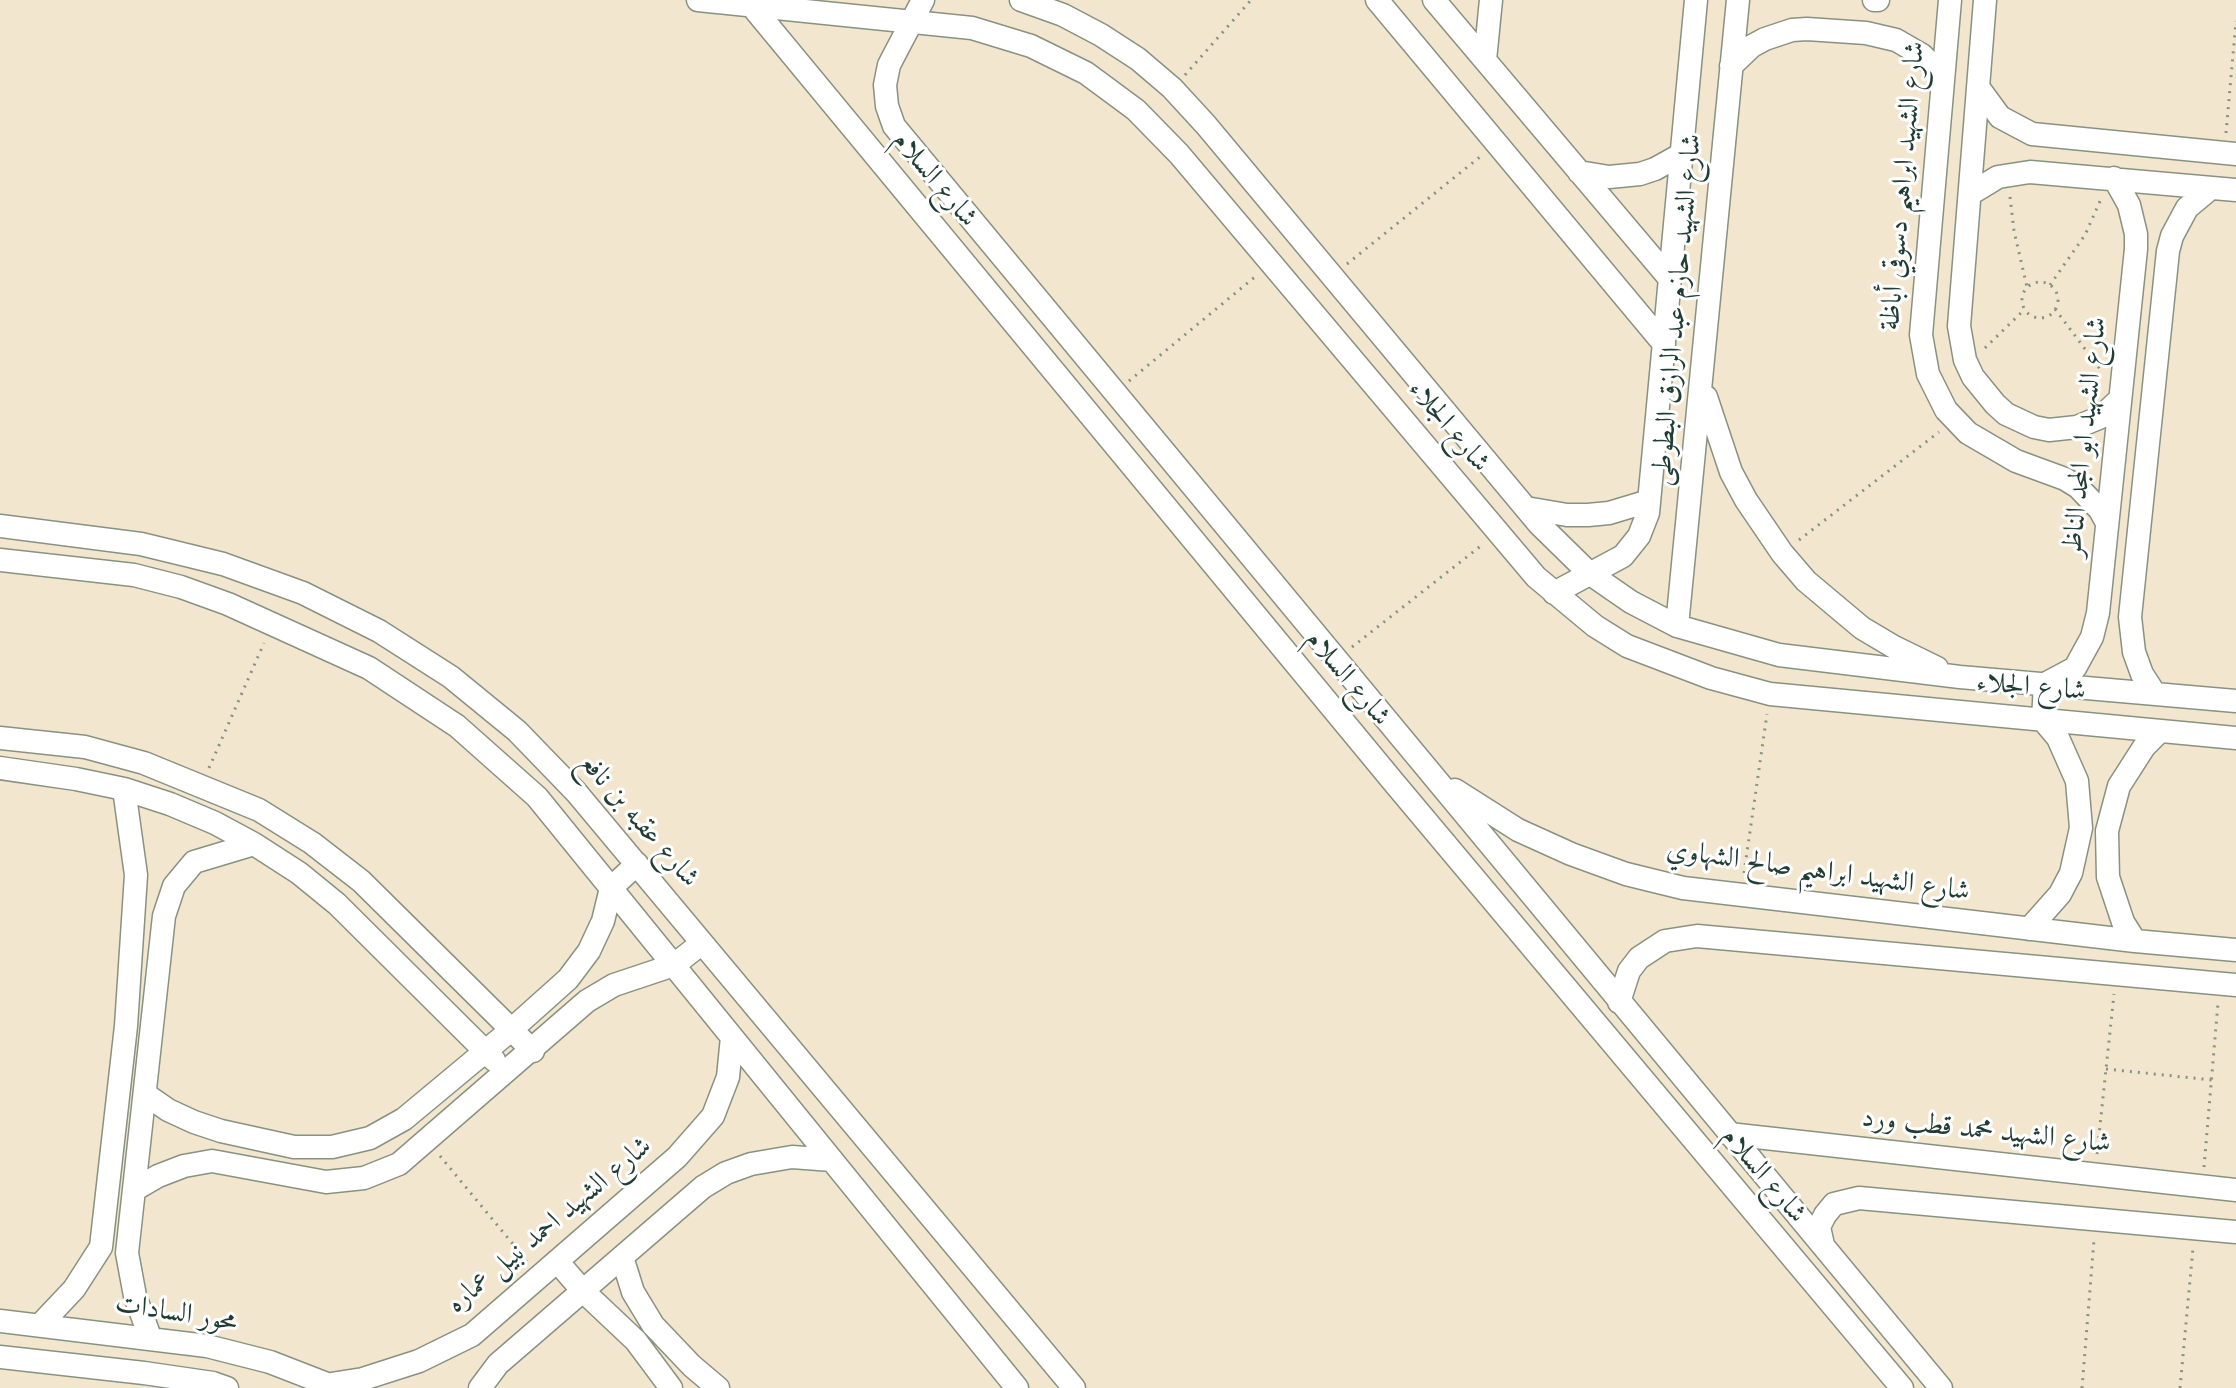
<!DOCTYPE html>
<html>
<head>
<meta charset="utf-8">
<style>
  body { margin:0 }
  canvas { display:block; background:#f2e6ce }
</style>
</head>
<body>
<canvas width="2236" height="1388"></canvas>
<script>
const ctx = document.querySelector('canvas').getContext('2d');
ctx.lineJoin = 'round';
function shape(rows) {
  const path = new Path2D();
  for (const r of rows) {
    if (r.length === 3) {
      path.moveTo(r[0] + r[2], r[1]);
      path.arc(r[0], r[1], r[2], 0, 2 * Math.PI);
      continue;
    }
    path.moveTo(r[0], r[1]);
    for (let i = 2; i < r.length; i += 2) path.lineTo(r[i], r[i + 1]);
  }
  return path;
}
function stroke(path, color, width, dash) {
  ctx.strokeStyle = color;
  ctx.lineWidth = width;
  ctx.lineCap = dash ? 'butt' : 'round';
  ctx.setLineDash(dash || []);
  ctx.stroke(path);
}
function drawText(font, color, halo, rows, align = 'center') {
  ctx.font = font + ' Cardo,Amiri,serif';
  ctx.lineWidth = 6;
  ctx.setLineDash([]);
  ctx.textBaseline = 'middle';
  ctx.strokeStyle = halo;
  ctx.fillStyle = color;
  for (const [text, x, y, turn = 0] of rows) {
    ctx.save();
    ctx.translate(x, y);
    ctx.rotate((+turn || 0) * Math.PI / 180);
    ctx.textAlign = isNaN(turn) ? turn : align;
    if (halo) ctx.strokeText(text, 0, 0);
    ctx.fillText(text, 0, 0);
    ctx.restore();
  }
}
const path = shape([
  [1185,75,1251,0],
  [2226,133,2236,21],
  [2010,197,2014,231,2027,287],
  [1347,264,1481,156],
  [2040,300,18],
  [2050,285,2085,235,2101,199],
  [2055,309,2103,373],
  [1985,348,2025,309],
  [1129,381,1256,276],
  [1799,540,1939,432],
  [1352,647,1482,545],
  [209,768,264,643],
  [1744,873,1767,714],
  [2106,1069,2212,1080],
  [2097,1154,2114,994],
  [440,1156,527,1261],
  [2204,1167,2218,1003],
  [2082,1388,2094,1240],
  [2180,1388,2193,1248]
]);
const minor = shape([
  [698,0,972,28,1031,46,1086,73,1136,110,1179,154,1536,577,1595,626,1627,646,1711,678,1770,694,2236,738],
  [923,0,889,65,885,85,887,106,894,126,1941,1388],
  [1021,0,1063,15,1101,35,1138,59,1172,88,1206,125,1539,524,1589,573,1631,602,1677,626,1779,655,1960,677,2236,701],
  [1377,0,1664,344],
  [1434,0,1670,279],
  [1874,0,1878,0],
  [1950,0,1921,335,1928,374,1946,410,1968,433,2016,461,2065,479,2078,487,2100,510,2107,523],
  [1985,0,1959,326,1965,360,1973,377,1995,404,2006,414,2034,427,2049,430,2077,427,2101,417,2120,399],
  [751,5,1396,785,1902,1388],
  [1485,60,1491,0],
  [1731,66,1752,46,1765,39,1792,30,1807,29,1866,33,1896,40,1922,55,1943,77],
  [1978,87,2000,117,2032,134,2236,154],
  [1579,172,1609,177,1640,174,1655,169,1682,154],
  [1970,194,1998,177,2030,172,2236,190],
  [1706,397,1731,472,1746,500,1782,553,1806,581,1862,628,1894,647,1937,668],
  [1526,508,1567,515,1588,515,1609,513,1649,501],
  [0,526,141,544,223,564,303,593,379,631,451,677,517,731,576,792,1074,1388],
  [0,560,134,575,181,587,228,604,369,668,457,726,537,797,1017,1388],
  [1554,593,1623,556,1639,536,1648,513,1696,0],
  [1677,626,1738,0],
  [2155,694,2142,674,2134,652,2130,617,2168,251,2172,236,2187,208,2211,188],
  [0,738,85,747,144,763,259,810,312,843,361,881,533,1051],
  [0,768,76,779,124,789,170,804,215,823,254,844,299,873,337,904,494,1060],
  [1455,790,1518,830,1571,854,1626,874,1683,888,2135,941,2236,950],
  [2029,929,2060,894,2071,873,2081,828,2077,781,2058,738,2043,720,2045,684,2075,668,2092,637,2098,613,2136,249,2136,234,2129,205,2114,178],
  [2135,941,2123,922,2108,877,2107,831,2119,786,2144,747,2160,731],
  [1619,1002,1629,971,1639,958,1665,941,1697,936,2236,985],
  [145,1094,168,1110,194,1122,221,1131,294,1147,332,1147,370,1138,404,1119,511,1030,568,979,589,951,603,921,611,888,637,864],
  [1729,1134,2236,1190],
  [134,1190,158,1176,184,1166,212,1161,326,1182,364,1178,399,1164,587,1001,614,985,674,965,702,943],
  [1823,1245,1819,1227,1825,1215,1834,1204,1859,1198,2236,1232],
  [622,1257,633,1292,653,1325,692,1366,718,1388],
  [557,1261,582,1290,636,1341,671,1388],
  [0,1321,207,1346,270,1362,337,1388],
  [40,1325,74,1289,101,1247,126,1026,136,875,124,789],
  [150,1337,135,1296,127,1253,164,916,174,886,194,862,254,844],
  [0,1357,144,1373,213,1383,227,1388],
  [331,1384,363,1379,419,1361,472,1335,677,1157,713,1116,728,1077,732,1037],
  [480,1388,498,1364,703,1187,726,1173,751,1164,792,1157,832,1160]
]);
const streetNames = [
  ["شارع السلام",934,180,50],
  ["شارع الشهيد ابراهيم دسوقي أباظة",1904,186,-85],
  ["شارع الشهيد حازم عبد الرازق البطوطى",1678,310,-85],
  ["شارع الجلاء",1448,427,50],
  ["شارع الشهيد ابو المجد الناظر",2086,437,-84],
  ["شارع السلام",1347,679,50],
  ["شارع الجلاء",2031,688,5],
  ["شارع عقبه بن نافع",638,821,49],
  ["شارع الشهيد ابراهيم صالح الشهاوي",1818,872,8],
  ["شارع الشهيد محمد قطب ورد",1986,1132,6],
  ["شارع السلام",1763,1176,50],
  ["شارع الشهيد احمد نبيل عماره",550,1226,-40],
  ["محور السادات",176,1314,9]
];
stroke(minor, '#889281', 25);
stroke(path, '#889281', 3, [2, 6]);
stroke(minor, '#fff', 22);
drawText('28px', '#1f3d34', '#fff', streetNames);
</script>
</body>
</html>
